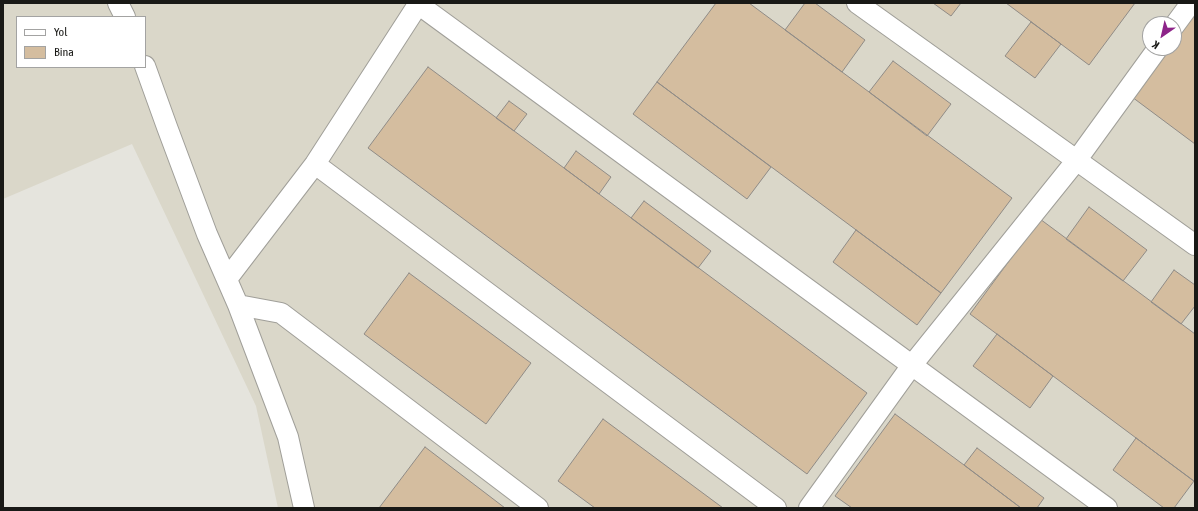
<!DOCTYPE html>
<html>
<head>
<meta charset="utf-8">
<style>
  body { margin:0 }
  #map { position:relative; width:1198px; height:511px; overflow:hidden; background:#e5e4dd; font-family:"Asap Condensed",sans-serif }
  canvas { display:block }
  .frame { position:absolute; inset:0; border:4px solid #191916; pointer-events:none }
  .legend { position:absolute; left:16px; top:16px; width:130px; height:52px; box-sizing:border-box; background:#fff; border:1px solid #a3a3a2; margin:0; padding:5px 7px; list-style:none; font-size:12px; color:#191916 }
  .legend li { display:flex; align-items:center; gap:8px; height:20px }
  .legend b { width:20px; border:1px solid #a3a3a2 }
  .north { position:absolute; left:1142px; top:16px; width:40px; height:40px; box-sizing:border-box; background:#fff; border:1px solid #a3a3a2; border-radius:50%; rotate:214deg; font-size:11px; font-weight:700; line-height:16px; text-align:center; color:#191916 }
  .north::after { content:''; display:block; margin:auto; width:14px; height:18px; background:#8d2489; clip-path:polygon(50% 0,100% 100%,50% 72%,0 100%) }
</style>
</head>
<body>
<div id="map">
<canvas width="1198" height="511"></canvas>
<div class="frame"></div>
<ul class="legend">
<li><b style="height:5px;background:#fff"></b>Yol</li>
<li><b style="height:11px;background:#d4bd9f"></b>Bina</li>
</ul>
<div class="north">K</div>
</div>
<script>
const ctx = document.querySelector('canvas').getContext('2d');
ctx.lineJoin = 'round';
function fill(path, color) {
  ctx.fillStyle = color;
  ctx.fill(path, 'evenodd');
}
function shape(rows) {
  const path = new Path2D();
  for (const r of rows) {
    path.moveTo(r[0], r[1]);
    for (let i = 2; i < r.length; i += 2) path.lineTo(r[i], r[i + 1]);
  }
  return path;
}
function stroke(path, color, width, dash) {
  ctx.strokeStyle = color;
  ctx.lineWidth = width;
  ctx.lineCap = dash ? 'butt' : 'round';
  ctx.setLineDash(dash || []);
  ctx.stroke(path);
}
const built = shape([
  [3,3,1195,3,1195,508,278,508,256,406,132,144,3,199],
  [17,17,145,17,145,67,17,67],
  [1150,24,1174,24,1174,48,1150,48]
]);
const building = shape([
  [716,3,749,3,1012,198,941,293,657,82,716,3],
  [805,3,815,3,865,40,842,72,785,30,805,3],
  [933,3,961,3,951,16,933,3],
  [1006,3,1135,3,1089,65,1006,3],
  [1195,12,1195,144,1132,97,1168,48,1174,48,1174,40,1195,12],
  [1031,22,1061,44,1035,78,1005,56,1031,22],
  [893,61,951,104,927,136,869,92,893,61],
  [428,67,867,393,807,474,368,148,428,67],
  [657,82,771,167,747,199,633,114,657,82],
  [509,101,527,114,514,131,496,118,509,101],
  [576,151,611,177,599,194,564,168,576,151],
  [644,201,711,251,698,268,631,218,644,201],
  [1089,207,1147,250,1123,281,1066,239,1089,207],
  [1040,219,1195,334,1195,482,970,314,1040,219],
  [856,230,941,293,917,325,833,262,856,230],
  [1174,270,1195,285,1195,306,1181,324,1151,302,1174,270],
  [409,273,531,363,486,424,364,334,409,273],
  [997,334,1053,376,1030,408,973,366,997,334],
  [895,414,964,465,1021,508,852,508,835,496,895,414],
  [603,419,723,508,595,508,558,481,603,419],
  [1136,438,1194,481,1174,508,1164,508,1113,470,1136,438],
  [425,447,505,508,379,508,425,447],
  [977,448,1044,498,1037,508,1021,508,964,465,977,448]
]);
const minor = shape([
  [118,3,125,17],
  [857,3,1195,245],
  [418,4,1107,508],
  [1174,26,1191,3],
  [145,66,167,127,207,234,238,305,288,437,304,508],
  [315,164,776,508],
  [227,279,315,164,419,3],
  [238,305,281,313,538,508],
  [809,508,912,365,1076,161,1158,48]
]);
fill(built, '#dad7c9');
fill(building, '#d4bd9f');
stroke(building, '#908c87', 1);
stroke(minor, '#a09f99', 22);
stroke(minor, '#fff', 20);
</script>
</body>
</html>
